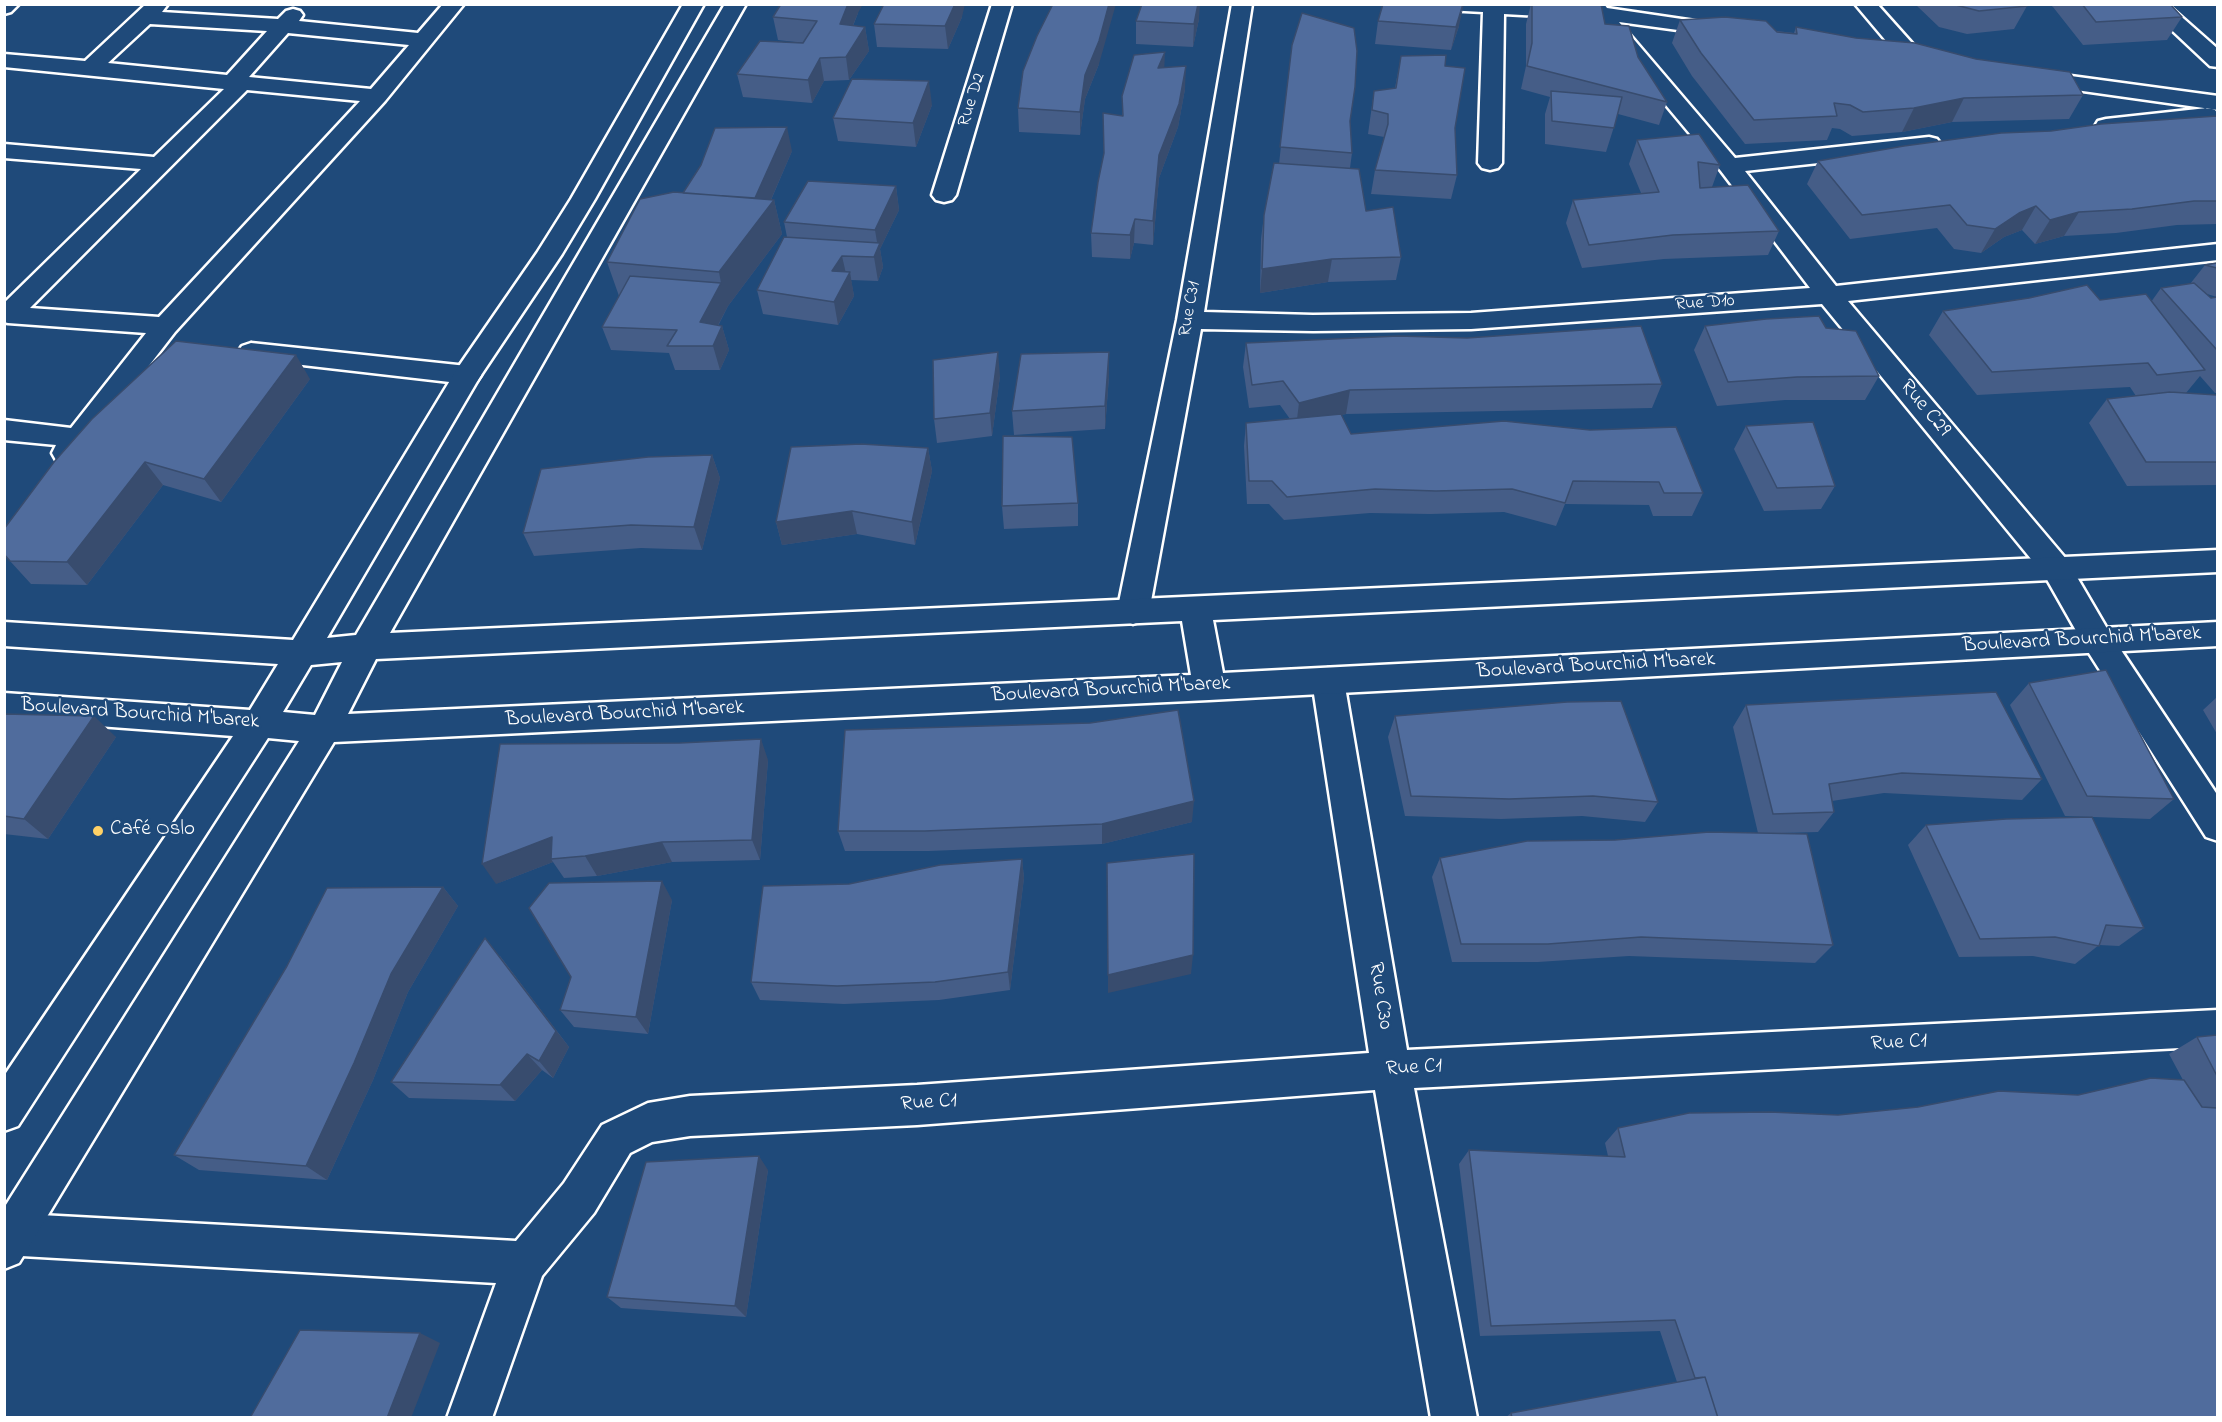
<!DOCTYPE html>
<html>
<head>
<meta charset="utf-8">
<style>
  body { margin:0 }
  #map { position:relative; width:2222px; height:1422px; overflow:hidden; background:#1f4a7a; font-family:"Indie Flower",sans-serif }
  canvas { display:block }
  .frame { position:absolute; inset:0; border:6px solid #fff; pointer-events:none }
</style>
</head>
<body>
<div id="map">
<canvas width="2222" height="1422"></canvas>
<div class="frame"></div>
</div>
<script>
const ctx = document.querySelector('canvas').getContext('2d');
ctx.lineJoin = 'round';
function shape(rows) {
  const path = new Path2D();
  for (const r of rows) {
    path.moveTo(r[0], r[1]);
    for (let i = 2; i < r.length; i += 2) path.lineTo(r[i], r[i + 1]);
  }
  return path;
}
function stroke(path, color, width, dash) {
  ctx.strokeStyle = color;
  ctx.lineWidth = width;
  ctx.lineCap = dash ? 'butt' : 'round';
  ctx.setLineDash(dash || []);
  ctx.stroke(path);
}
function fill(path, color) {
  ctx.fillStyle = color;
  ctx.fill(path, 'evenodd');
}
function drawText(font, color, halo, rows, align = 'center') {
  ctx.font = font + ' "Indie Flower",sans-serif';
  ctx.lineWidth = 4.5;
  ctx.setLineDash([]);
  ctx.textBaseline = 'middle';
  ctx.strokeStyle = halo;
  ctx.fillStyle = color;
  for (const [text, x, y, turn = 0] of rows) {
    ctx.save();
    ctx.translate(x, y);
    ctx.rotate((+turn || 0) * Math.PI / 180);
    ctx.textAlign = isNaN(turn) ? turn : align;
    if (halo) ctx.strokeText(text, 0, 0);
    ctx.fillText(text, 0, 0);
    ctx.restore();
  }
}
const street = shape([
  [4,4,19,4,11,12,4,14,4,4],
  [146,4,168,4,162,12,278,19,286,11,293,9,300,11,303,15,299,21,418,33,443,4,464,4,385,101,175,332,76,460,66,463,56,460,52,453,56,445,4,440,4,420,71,428,146,333,8,323,4,322,4,303,141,169,4,158,4,144,154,157,224,89,4,67,4,54,85,61,146,4],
  [150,24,267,31,227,75,108,63,150,24],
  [288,33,409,45,371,89,249,77,288,33],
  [247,90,360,101,159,317,30,308,247,90],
  [992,4,1012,4,956,195,952,200,944,202,936,200,932,195,992,4],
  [1232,4,1252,4,1204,312,1313,315,1471,313,1810,288,1721,171,1594,19,1504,14,1502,163,1498,168,1490,170,1482,168,1478,163,1483,12,1446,10,1439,8,1436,4,1604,4,1607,8,1729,26,1733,30,1729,34,1722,36,1619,22,1735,158,1929,137,1937,139,1941,144,1937,149,1929,151,1745,171,1836,286,2218,244,2218,260,1848,301,2067,560,2109,632,2218,796,2218,841,2206,837,2087,650,2045,576,1822,304,1471,329,1313,331,1201,329,1149,612,1144,620,1133,624,1122,620,1117,612,1177,320,1232,4],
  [1855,4,1877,4,1919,51,1922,56,1919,61,1911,62,1903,61,1855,4],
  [2144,4,2167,4,2218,49,2218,67,2210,66,2144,4],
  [2034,71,2218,96,2218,110,2026,83,2023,78,2026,73,2034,71],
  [2207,108,2215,110,2218,114,2215,120,2106,133,2098,131,2095,126,2098,121,2106,119,2207,108],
  [251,343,467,366,477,369,481,375,477,381,467,384,242,358,238,352,242,346,251,343],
  [1328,668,1339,672,1344,681,1407,1050,2218,1010,2218,1046,1414,1088,1477,1418,1431,1418,1375,1090,917,1125,690,1136,652,1142,630,1153,594,1213,542,1276,492,1418,447,1418,496,1283,4,1255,4,1213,516,1241,564,1183,602,1125,648,1103,690,1096,917,1085,1369,1053,1312,681,1317,672,1328,668]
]);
const secondary = shape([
  [683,4,704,4,595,199,562,254,479,378,327,638,356,635,725,4,746,4,390,633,2218,550,2218,572,1213,620,1223,673,2218,622,2218,646,1209,700,334,742,19,1263,4,1269,4,1208,299,741,268,738,18,1126,4,1131,4,1076,233,736,4,719,4,693,250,710,278,664,4,646,4,622,293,640,457,369,537,253,571,199,683,4],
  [1182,621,1191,675,348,714,376,659,1182,621],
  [342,662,315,715,283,712,311,665,342,662]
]);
const wall = shape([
  [1531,4,1601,4,1605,24,1638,57,1667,102,1659,125,1618,114,1606,152,1545,144,1545,114,1550,97,1521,89,1526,66,1526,24],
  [2026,4,2027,6,2014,29,1967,34,1939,27,1916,5],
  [2049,4,2170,4,2182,17,2167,40,2083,45,2053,7],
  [858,13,853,26,865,27,869,51,849,80,824,81,812,103,743,97,737,74,804,43,778,40,773,17],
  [962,17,948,49,877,47,874,24],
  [1199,19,1193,47,1136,44,1136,21],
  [1680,20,1794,33,1796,27,2083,95,2069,119,1952,122,1902,132,1852,136,1840,129,1832,128,1827,140,1745,144,1692,76,1672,43],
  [1378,21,1459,26,1451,50,1375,44],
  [1292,45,1350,122,1352,153,1350,168,1366,211,1401,257,1396,280,1328,282,1260,293,1261,239,1264,215,1279,164],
  [1401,56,1445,66,1455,128,1457,175,1451,199,1371,194,1375,170,1384,137,1368,134,1374,91,1395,88],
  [1099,64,1085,99,1080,135,1019,132,1018,108],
  [1164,67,1185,89,1178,127,1159,178,1153,245,1134,243,1130,259,1092,257,1091,233,1104,155,1103,113,1122,116,1122,96],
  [932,105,916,147,838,141,833,118],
  [2217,116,2217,224,2177,225,2116,233,2064,236,2035,244,2022,230,2004,237,1981,253,1954,249,1937,228,1850,239,1807,184,1818,161,2051,131],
  [1637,140,1720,165,1712,187,1779,231,1768,255,1664,259,1582,268,1566,223,1573,200,1641,193,1629,164],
  [792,151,771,200,774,200,782,234,728,306,718,326,722,326,729,350,720,370,675,370,669,353,611,350,602,327,619,296,607,262,683,193],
  [896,186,899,210,880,249,883,267,878,281,851,280,854,296,838,325,763,314,757,290,787,237,784,222],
  [2217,263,2217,297,2207,294,2211,298,2217,297,2217,393,2215,393,2200,376,2186,393,2217,395,2217,485,2127,486,2089,423,2107,399,2136,396,2130,387,1977,395,1929,335,1943,311,2100,300,2151,302,2161,288,2190,284,2205,265],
  [1705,326,1826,328,1879,376,1865,400,1785,400,1717,406,1694,350],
  [1246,343,1662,384,1652,408,1346,414,1341,415,1351,434,1504,421,1703,493,1692,516,1653,516,1649,505,1565,504,1556,526,1504,512,1430,514,1370,513,1284,520,1269,504,1247,504,1244,446,1246,423,1290,419,1280,405,1249,408,1243,367],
  [1109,352,1109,376,1105,429,1014,435,1012,411],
  [1000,376,992,436,937,443,934,419],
  [310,379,221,502,163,485,87,585,31,584,10,561,4,529],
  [1746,426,1835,486,1821,509,1764,511,1734,449],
  [928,448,932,471,915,545,857,534,782,545,776,522],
  [712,455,720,478,702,550,641,548,534,556,523,533],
  [1078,503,1078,526,1004,529,1002,506],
  [2029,683,2174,799,2150,819,2065,816,2010,705],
  [2217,697,2217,734,2203,710],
  [1746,705,2042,779,2022,800,1884,793,1832,801,1834,812,1818,832,1782,833,1833,945,1815,963,1629,956,1538,962,1452,962,1432,877,1440,858,1615,840,1758,833,1733,727],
  [4,714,116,737,48,839,4,834],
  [1395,716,1658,802,1645,822,1582,816,1501,819,1405,816,1388,737],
  [845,730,1192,822,1102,844,929,851,845,851,838,831],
  [768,760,760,860,672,862,597,876,564,878,553,862,496,884],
  [1926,825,2144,928,2119,946,2099,945,2075,964,2033,956,1959,957,1908,845],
  [1022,859,1024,878,1010,990,939,1000,844,1004,760,1000,751,982,849,884],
  [443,887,458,906,408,992,373,1080,327,1180,199,1170,174,1155],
  [672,900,648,1034,574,1027,560,1010],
  [500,956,569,1047,553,1078,542,1070,515,1101,409,1098,391,1082],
  [2217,1035,2217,1418,1505,1418,1511,1413,1677,1382,1660,1331,1480,1336,1459,1164,1469,1150,1608,1156,1605,1143,1618,1128,1838,1115,2078,1095,2183,1080,2169,1054,2197,1037],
  [768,1170,746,1317,621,1308,607,1297]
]);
const shadedWall = shape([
  [848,4,863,4,858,13,844,47,840,24],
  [955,4,965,4,962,17,948,49,945,26],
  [1109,4,1116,4,1099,64,1085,99,1080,135,1080,112,1085,75],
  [1198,4,1200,4,1199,19,1193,47,1194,24],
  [1464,4,1459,26,1451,50,1456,27],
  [865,27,869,51,849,80,846,57],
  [1165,52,1164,75,1158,68],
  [820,58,824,81,812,103,808,80],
  [1186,66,1185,89,1178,127,1159,178,1153,245,1153,221,1159,155],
  [929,81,932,105,916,147,913,123],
  [1964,98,1952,122,1902,132,1914,108],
  [787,127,792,151,766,211,774,200,782,234,728,306,707,346,700,322,721,283,719,272,750,209],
  [896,186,899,210,880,249,883,267,878,281,874,257,878,248,875,230],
  [2036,206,2022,230,2004,237,1981,253,1995,229,2019,213],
  [2079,212,2064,236,2035,244,2050,220],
  [1135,219,1134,243,1130,259,1130,235],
  [842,256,847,278,850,272,854,296,838,325,834,302,832,271],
  [1332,259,1328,282,1260,293,1262,269],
  [722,326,729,350,720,370,713,346],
  [998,352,1000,376,992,436,990,413],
  [1109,352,1109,376,1105,429,1105,406],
  [296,355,310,379,221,502,204,479],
  [1350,390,1346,414,1296,427,1299,403],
  [928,448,932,471,915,545,912,522],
  [712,455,720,478,702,550,694,527],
  [145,462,163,485,87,585,67,562],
  [852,511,857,534,782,545,776,522],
  [94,716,116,737,48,839,24,819],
  [761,739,768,760,760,860,752,840],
  [1194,801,1192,822,1102,844,1102,824],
  [552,837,551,859,553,862,496,884,482,864],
  [662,842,672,862,597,876,585,856],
  [1022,859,1024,878,1010,990,1008,972],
  [662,881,672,900,648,1034,636,1017],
  [443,887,458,906,408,992,373,1080,327,1180,306,1166,391,974],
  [485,938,569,1047,553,1078,539,1061],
  [1193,955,1191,974,1108,993,1108,975],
  [527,1054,542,1070,515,1101,500,1085],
  [759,1156,768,1170,746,1317,735,1306],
  [420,1333,440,1343,411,1418,387,1418]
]);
const building = shape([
  [781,4,848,4,840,24,865,27,846,57,820,58,808,80,737,74,760,41,803,43,817,21,773,17,781,4],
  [884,4,955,4,945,26,874,24,884,4],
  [1053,4,1109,4,1099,41,1085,75,1080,112,1018,108,1023,71,1037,36,1053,4],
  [1142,4,1198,4,1194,24,1136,21,1142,4],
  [1383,4,1463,4,1456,27,1378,21,1383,4],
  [1532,4,1601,4,1605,24,1629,26,1638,57,1667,102,1527,66,1532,43,1532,4],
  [1952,4,2026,4,2027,6,1979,11,1952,4],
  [2082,4,2170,4,2182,17,2096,22,2082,4],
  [1302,13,1354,28,1357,51,1355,87,1350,121,1352,153,1280,147,1292,45,1302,13],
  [1725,17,1766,21,1777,32,1797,34,1796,27,1856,38,1915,43,1976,59,2070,72,2083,95,1964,98,1914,108,1863,112,1850,105,1834,103,1837,116,1754,120,1701,53,1680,20,1725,17],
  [1165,52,1158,68,1186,66,1179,104,1159,155,1153,221,1135,219,1130,235,1091,233,1098,182,1104,153,1103,113,1123,116,1122,96,1134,55,1165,52],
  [1446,55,1445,66,1465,68,1455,128,1457,175,1375,170,1388,124,1388,114,1372,110,1374,91,1396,88,1401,56,1446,55],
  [852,79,929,81,913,123,833,118,852,79],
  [1551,91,1622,97,1614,128,1552,121,1551,91],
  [2217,116,2217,201,2194,201,2132,209,2079,212,2050,220,2036,206,2019,213,1995,229,1967,225,1950,205,1862,215,1818,161,1904,146,2001,133,2051,131,2101,124,2217,116],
  [787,127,755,198,683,193,701,165,715,128,787,127],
  [1699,134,1720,165,1698,162,1700,188,1748,185,1779,231,1673,235,1589,245,1573,200,1659,192,1637,140,1699,134],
  [1274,163,1359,169,1366,211,1393,207,1401,257,1332,259,1262,269,1264,215,1274,163],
  [808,181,896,186,875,230,784,222,808,181],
  [674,192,774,200,719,272,607,262,640,199,674,192],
  [784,237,880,243,874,257,842,256,832,271,850,272,834,302,757,290,784,237],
  [2217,263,2217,268,2205,265,2217,263],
  [630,276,721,283,700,322,722,326,713,346,667,346,677,330,602,327,630,276],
  [2194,283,2211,298,2217,297,2217,350,2161,288,2194,283],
  [2087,285,2100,300,2146,294,2205,370,2157,375,2148,363,1992,372,1943,311,2029,298,2087,285],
  [1819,316,1826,328,1856,331,1879,376,1797,377,1728,382,1705,326,1766,319,1819,316],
  [1641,326,1662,384,1350,390,1299,403,1283,381,1252,385,1246,343,1398,336,1467,338,1641,326],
  [176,341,296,355,204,479,145,462,67,562,10,561,4,554,4,529,54,462,92,419,176,341],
  [998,352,990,413,934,419,933,360,998,352],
  [1109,352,1105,406,1012,411,1021,354,1109,352],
  [2170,392,2217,395,2217,462,2146,462,2107,399,2170,392],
  [1341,414,1351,434,1504,421,1590,430,1676,427,1703,493,1664,493,1659,482,1573,481,1565,503,1512,489,1436,491,1375,489,1287,497,1272,481,1249,481,1246,423,1341,414],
  [1813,422,1835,486,1777,488,1746,426,1813,422],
  [1003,436,1072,437,1078,503,1002,506,1003,436],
  [861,444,928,448,912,522,852,511,776,522,791,447,861,444],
  [712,455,694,527,631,525,523,533,541,469,648,457,712,455],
  [2106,670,2174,799,2087,796,2029,683,2106,670],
  [1996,692,2042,779,1902,773,1829,784,1834,812,1773,814,1746,705,1996,692],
  [1621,701,1658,802,1593,796,1509,799,1411,796,1395,716,1567,702,1621,701],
  [1178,710,1194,801,1102,824,925,831,838,831,845,730,1090,723,1178,710],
  [4,714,94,716,24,819,4,816,4,714],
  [761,739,752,840,662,842,585,856,551,859,552,837,482,864,500,744,680,743,761,739],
  [2092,817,2144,928,2106,925,2099,946,2055,937,1980,939,1926,825,2006,819,2092,817],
  [1709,832,1807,834,1833,945,1641,937,1548,944,1461,944,1440,858,1527,841,1615,840,1709,832],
  [1194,854,1193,955,1108,975,1107,863,1194,854],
  [1022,859,1008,972,935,982,837,986,751,982,763,886,849,884,940,865,1022,859],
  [662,881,636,1017,560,1010,571,977,529,908,549,883,662,881],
  [443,887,391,974,354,1063,306,1166,174,1155,287,966,327,888,443,887],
  [485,938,556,1031,539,1061,527,1054,500,1085,391,1082,485,938],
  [2217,1035,2217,1076,2197,1037,2217,1035],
  [2151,1078,2184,1080,2202,1107,2217,1108,2217,1418,1718,1418,1705,1377,1695,1378,1675,1320,1491,1326,1469,1150,1625,1157,1618,1128,1689,1113,1770,1112,1838,1115,1918,1107,1999,1091,2078,1095,2151,1078],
  [759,1156,735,1306,607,1297,646,1162,759,1156],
  [300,1330,420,1333,387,1418,250,1418,300,1330],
  [1705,1377,1718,1418,1512,1418,1511,1413,1705,1377]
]);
const markers = [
  [98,831,6,"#ffd166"]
];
const farStreetnames = [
  ["Rue D2",973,100,-73],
  ["Rue D10",1705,304,-4],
  ["Rue C31",1191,309,-80]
];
const streetNames = [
  ["Rue C29",1924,409,50],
  ["Boulevard Bourchid M'barek",2082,641,-3],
  ["Boulevard Bourchid M'barek",1596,667,-3],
  ["Boulevard Bourchid M'barek",1111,691,-3],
  ["Boulevard Bourchid M'barek",140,715,4],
  ["Boulevard Bourchid M'barek",625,715,-3],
  ["Rue C30",1379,996,81],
  ["Rue C1",1899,1044,-3],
  ["Rue C1",1414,1069,-3],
  ["Rue C1",929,1104,-4]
];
const poiNames = [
  ["Café Oslo",110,831]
];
stroke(street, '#fff', 5);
stroke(secondary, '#fff', 5);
fill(street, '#1f4a7a');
fill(secondary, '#1f4a7a');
fill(wall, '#455d87');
fill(shadedWall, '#384c6e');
fill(building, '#506c9d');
stroke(building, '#384c6e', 1.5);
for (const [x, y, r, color] of markers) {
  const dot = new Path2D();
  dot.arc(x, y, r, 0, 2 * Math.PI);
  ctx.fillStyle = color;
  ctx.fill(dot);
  stroke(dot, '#1f4a7a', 2);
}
drawText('18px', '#fff', '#1f4a7a', farStreetnames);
drawText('21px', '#fff', '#1f4a7a', streetNames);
drawText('21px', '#fff', '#1f4a7a', poiNames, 'left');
</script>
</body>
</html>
